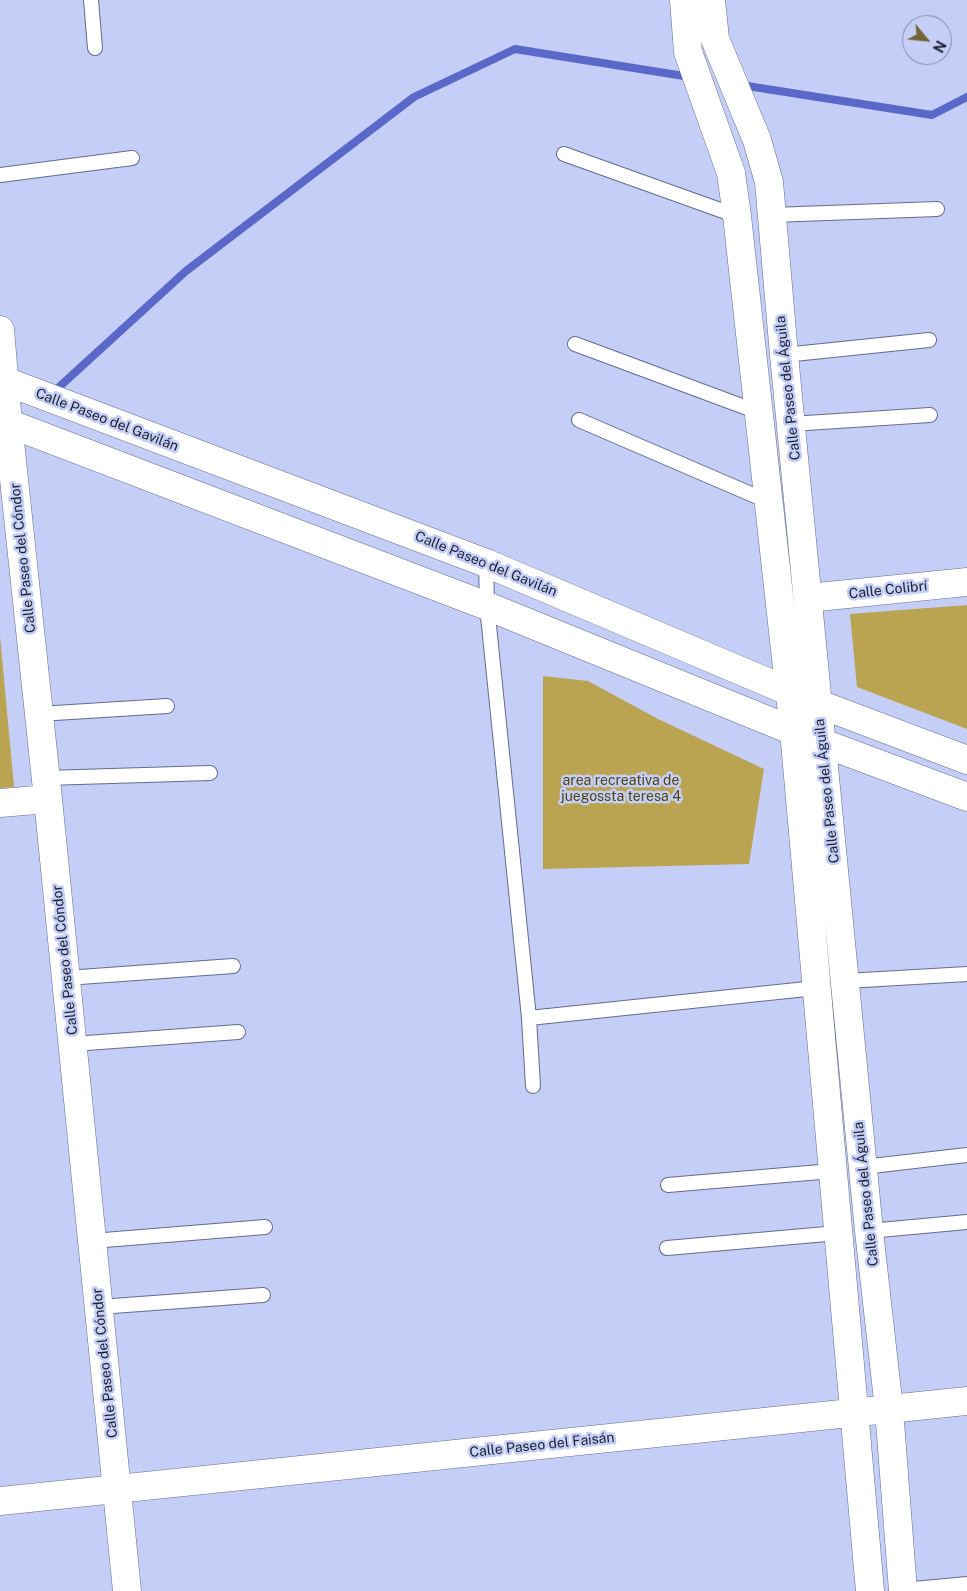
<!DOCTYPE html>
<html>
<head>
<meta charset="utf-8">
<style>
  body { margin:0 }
  #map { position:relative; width:967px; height:1591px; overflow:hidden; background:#c4cef6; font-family:"Public Sans",sans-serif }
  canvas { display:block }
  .north { position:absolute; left:902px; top:15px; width:50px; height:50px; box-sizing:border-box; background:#c4cef6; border:1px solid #8188a6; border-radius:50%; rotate:118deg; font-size:14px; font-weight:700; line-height:20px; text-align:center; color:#1c202f }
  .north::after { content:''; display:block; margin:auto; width:18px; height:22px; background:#756633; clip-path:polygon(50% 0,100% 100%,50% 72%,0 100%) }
</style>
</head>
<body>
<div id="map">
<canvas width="967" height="1591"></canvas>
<div class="north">N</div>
</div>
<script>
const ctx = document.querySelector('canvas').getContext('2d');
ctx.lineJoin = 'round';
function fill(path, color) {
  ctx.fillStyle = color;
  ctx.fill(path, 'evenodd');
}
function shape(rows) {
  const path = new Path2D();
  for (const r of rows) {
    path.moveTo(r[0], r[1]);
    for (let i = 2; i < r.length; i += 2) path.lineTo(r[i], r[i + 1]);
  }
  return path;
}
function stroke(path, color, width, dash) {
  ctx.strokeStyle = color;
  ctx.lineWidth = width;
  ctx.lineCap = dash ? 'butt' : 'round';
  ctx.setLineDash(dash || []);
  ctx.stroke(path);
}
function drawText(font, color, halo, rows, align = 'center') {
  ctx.font = font + ' "Public Sans",sans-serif';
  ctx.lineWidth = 5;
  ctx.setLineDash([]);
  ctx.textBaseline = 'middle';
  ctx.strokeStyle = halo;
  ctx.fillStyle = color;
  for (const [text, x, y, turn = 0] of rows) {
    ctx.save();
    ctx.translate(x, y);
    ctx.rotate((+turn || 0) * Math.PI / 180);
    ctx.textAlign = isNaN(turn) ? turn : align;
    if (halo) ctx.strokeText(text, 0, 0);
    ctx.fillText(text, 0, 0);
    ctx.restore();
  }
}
const green = shape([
  [967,605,967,729,857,687,850,614],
  [0,636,14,787,0,788],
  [543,676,588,681,658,719,764,769,749,864,543,869]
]);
const stream = shape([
  [741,85,932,115,967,97],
  [58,388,186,271,414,97,515,49,690,77]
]);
const service = shape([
  [91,0,95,48],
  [564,154,737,216],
  [0,175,132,158],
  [772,215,937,209],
  [575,344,758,412],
  [784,355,929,340],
  [579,420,767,501],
  [791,424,930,415],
  [486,563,487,606,529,1018,533,1086],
  [39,714,167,706],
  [46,778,210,773],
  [66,978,233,966],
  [846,981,967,974],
  [529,1018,816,988],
  [73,1044,238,1032],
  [863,1167,967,1155],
  [668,1185,832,1171],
  [869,1231,967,1222],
  [92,1241,265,1227],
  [667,1248,838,1233],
  [99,1307,263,1295],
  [903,1590,967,1584]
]);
const minor = shape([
  [0,330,8,423,48,799,127,1591],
  [808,598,967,582],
  [0,803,48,799]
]);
const tertiary = shape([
  [684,0,688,52,731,173,737,216,794,731,870,1591],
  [711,0,715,39,757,140,769,182,784,355,869,1231,889,1409,903,1591],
  [0,379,486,563,819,704,967,760],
  [0,420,487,606,823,743,967,797],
  [0,1501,967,1401]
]);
const streetNames = [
  ["Calle Paseo del Águila",788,388,-96],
  ["Calle Paseo del Gavilán",107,420,21],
  ["Calle Paseo del Cóndor",23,558,-96],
  ["Calle Paseo del Gavilán",486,564,22],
  ["Calle Colibrí",888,590,-6],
  ["Calle Paseo del Águila",827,791,-96],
  ["Calle Paseo del Cóndor",65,960,-96],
  ["Calle Paseo del Águila",866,1194,-96],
  ["Calle Paseo del Cóndor",105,1363,-96],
  ["Calle Paseo del Faisán",542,1445,-6]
];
const parkNames = [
  ["area recreativa de",621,781],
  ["juegossta teresa 4",621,797]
];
fill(green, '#baa351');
stroke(stream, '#5a69c9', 8);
stroke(service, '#636c8f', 16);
stroke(minor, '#636c8f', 29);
stroke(tertiary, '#636c8f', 29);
stroke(service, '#fff', 14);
stroke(minor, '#fff', 28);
stroke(tertiary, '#fff', 28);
drawText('14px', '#1c202f', '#c4cef6', streetNames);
drawText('14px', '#50420c', '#c4cef6', parkNames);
</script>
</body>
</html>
